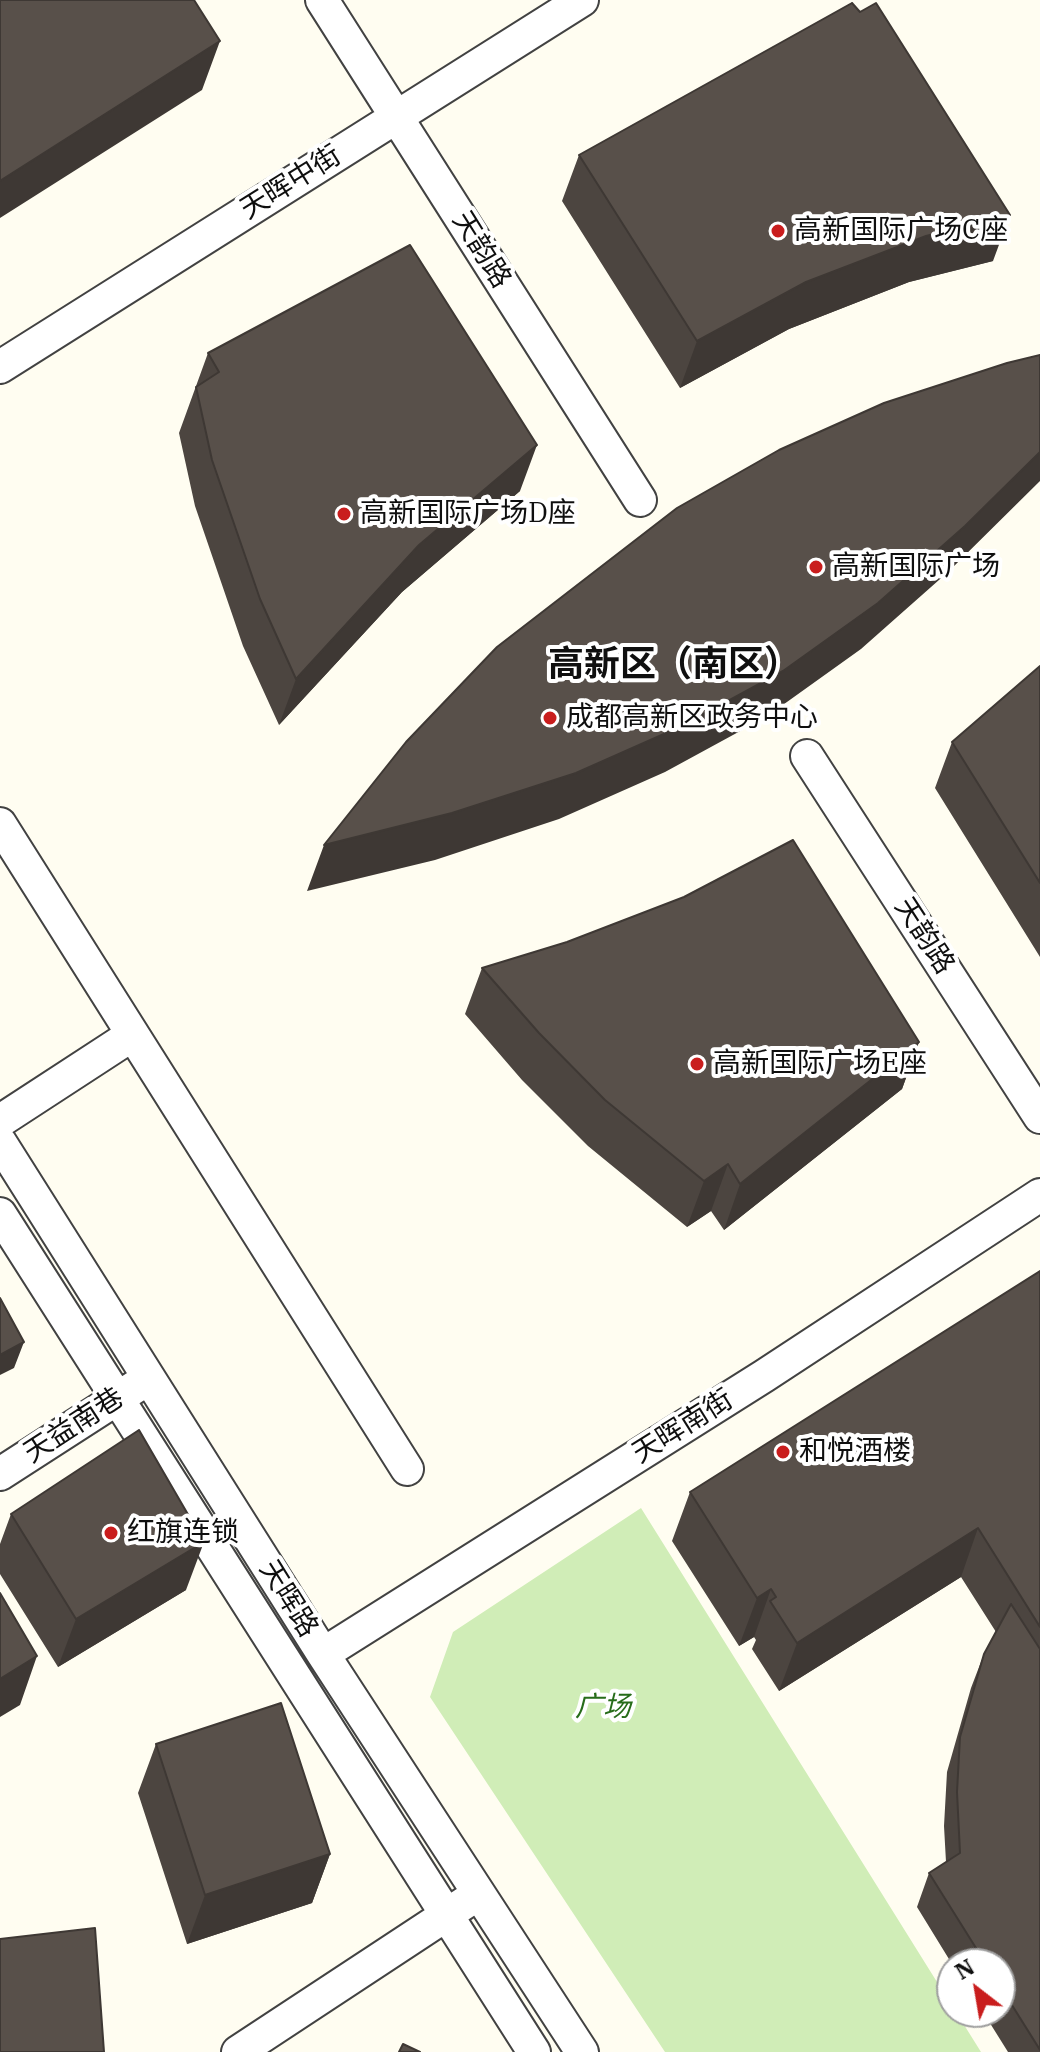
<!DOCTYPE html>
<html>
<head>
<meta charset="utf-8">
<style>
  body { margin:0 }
  #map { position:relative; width:1040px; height:2052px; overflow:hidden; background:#fffdf1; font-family:"IBM Plex Serif",serif }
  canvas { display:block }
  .north { position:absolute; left:936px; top:1948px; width:80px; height:80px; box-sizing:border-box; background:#fff; border:2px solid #9f9f9f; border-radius:50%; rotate:329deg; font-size:22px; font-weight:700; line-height:32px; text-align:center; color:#0f0f0f }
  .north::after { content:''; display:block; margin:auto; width:28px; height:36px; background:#c91d1d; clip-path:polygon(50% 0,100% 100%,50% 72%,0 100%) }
</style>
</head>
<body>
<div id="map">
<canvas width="1040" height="2052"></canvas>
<div class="north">N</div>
</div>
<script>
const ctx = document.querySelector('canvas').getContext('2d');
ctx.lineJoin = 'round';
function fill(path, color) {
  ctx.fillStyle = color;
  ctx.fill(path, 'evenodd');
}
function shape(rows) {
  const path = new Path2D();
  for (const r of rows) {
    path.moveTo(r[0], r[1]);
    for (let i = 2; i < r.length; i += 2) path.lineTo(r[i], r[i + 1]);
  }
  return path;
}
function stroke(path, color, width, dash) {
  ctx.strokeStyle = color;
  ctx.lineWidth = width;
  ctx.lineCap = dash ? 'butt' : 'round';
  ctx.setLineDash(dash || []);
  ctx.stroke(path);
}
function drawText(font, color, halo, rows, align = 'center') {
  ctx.font = font + ' "IBM Plex Serif","Noto Sans SC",serif';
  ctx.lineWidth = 8;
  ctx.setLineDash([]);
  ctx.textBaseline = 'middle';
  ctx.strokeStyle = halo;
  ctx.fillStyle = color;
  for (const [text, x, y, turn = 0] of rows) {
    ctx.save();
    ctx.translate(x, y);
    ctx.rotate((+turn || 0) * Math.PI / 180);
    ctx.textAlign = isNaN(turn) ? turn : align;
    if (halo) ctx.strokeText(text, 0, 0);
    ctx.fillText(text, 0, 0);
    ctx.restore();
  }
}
const green = shape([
  [641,1508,952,2006,952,2012,956,2012,981,2052,665,2052,430,1697,453,1632]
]);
const minor = shape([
  [322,0,640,500],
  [0,367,582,0],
  [807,756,1040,1117],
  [0,824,407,1469],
  [0,1121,132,1035],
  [0,1142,323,1654,582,2052],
  [0,1214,534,2052],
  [0,1474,135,1387],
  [323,1654,764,1376,1040,1195],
  [238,2052,466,1902]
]);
const wall = shape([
  [579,155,993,261,909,282,789,329,680,388,562,201],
  [208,353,520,491,402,592,279,725,243,646,195,506,179,433],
  [1040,666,1040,957,935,788,952,742],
  [482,968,919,1042,902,1089,724,1230,711,1211,687,1227,588,1146,522,1080,465,1014],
  [1040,1271,1040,2052,1008,2052,983,2012,1000,2012,1000,1964,952,1964,917,1907,929,1873,946,1862,944,1826,947,1772,971,1688,984,1654,996,1632,961,1577,779,1691,752,1649,756,1640,754,1637,739,1646,672,1541,690,1492],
  [11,1514,186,1590,58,1667,0,1574,0,1544],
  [156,1744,330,1854,312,1903,187,1944,138,1793]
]);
const shadedWall = shape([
  [220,41,202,90,0,218,0,181],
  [1010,215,993,261,909,282,789,329,680,388,697,341,806,282,926,236],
  [537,445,520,491,402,592,279,725,296,679,419,545],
  [1040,452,1040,481,948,572,861,649,766,717,665,772,559,819,435,860,307,891,324,845],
  [919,1042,902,1089,724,1230,740,1184],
  [728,1164,711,1211,687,1227,704,1181],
  [24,1342,14,1368,0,1375,0,1355],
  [978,1528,961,1577,779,1691,797,1643],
  [204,1542,186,1590,58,1667,76,1619],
  [771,1589,754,1637,739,1646,757,1598],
  [37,1656,20,1705,0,1717,0,1679],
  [330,1854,312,1903,187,1944,205,1895]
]);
const building = shape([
  [0,0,194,0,220,41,0,181,0,0],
  [852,3,860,12,876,3,1010,215,926,236,806,282,697,341,579,155,852,3],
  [410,245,537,445,419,545,296,679,260,599,212,460,196,387,219,372,208,353,410,245],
  [1040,355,1040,452,965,526,878,603,783,671,682,726,576,773,452,813,324,845,406,742,497,647,677,508,779,450,884,403,1007,363,1040,355],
  [1040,666,1040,883,952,742,1040,666],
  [793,840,919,1042,740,1184,728,1164,704,1181,605,1100,539,1033,482,968,567,942,684,897,793,840],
  [1040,1271,1040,1627,978,1528,797,1643,770,1601,776,1597,771,1589,757,1598,690,1492,1040,1271],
  [0,1298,24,1342,0,1355,0,1298],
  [139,1430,204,1542,76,1619,11,1514,139,1430],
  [0,1593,37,1656,0,1679,0,1593],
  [1011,1604,1040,1649,1040,2050,1000,1986,1000,1964,986,1964,929,1873,960,1853,957,1792,960,1737,984,1654,1011,1604],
  [281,1703,330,1854,205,1895,156,1744,281,1703],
  [95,1928,104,2052,0,2052,0,1939,95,1928],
  [403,2044,420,2052,399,2052,403,2044]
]);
const markers = [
  [778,231,8,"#c91d1d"],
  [344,514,8,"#c91d1d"],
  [816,567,8,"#c91d1d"],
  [550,718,8,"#c91d1d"],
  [697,1064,8,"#c91d1d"],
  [783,1452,8,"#c91d1d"],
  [111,1533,8,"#c91d1d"]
];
const streetNames = [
  ["天晖中街",291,183,-32],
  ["天韵路",481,250,58],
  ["天韵路",924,936,57],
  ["天益南巷",74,1426,-33],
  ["天晖南街",683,1427,-32],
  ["天晖路",288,1599,58]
];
const poiNames = [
  ["高新国际广场C座",794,231],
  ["高新国际广场D座",360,514],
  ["高新国际广场",832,567],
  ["成都高新区政务中心",566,718],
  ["高新国际广场E座",713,1064],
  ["和悦酒楼",799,1452],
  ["红旗连锁",127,1533]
];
const parkNames = [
  ["广场",603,1708]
];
const districtNames = [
  ["高新区（南区）",674,666]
];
fill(green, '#d0edb7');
stroke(minor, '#424242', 36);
stroke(minor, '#fff', 32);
fill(wall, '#4c4540');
fill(shadedWall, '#3e3834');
fill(building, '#58504a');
stroke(building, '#3e3834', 2);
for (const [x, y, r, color] of markers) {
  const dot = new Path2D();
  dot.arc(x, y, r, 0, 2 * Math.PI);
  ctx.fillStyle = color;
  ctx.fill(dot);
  stroke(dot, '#fff', 3);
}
drawText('28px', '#0f0f0f', '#fff', streetNames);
drawText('28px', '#0f0f0f', '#fff', poiNames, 'left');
drawText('italic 28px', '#276c1a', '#fff', parkNames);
drawText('bold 36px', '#0f0f0f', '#fff', districtNames);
</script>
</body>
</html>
